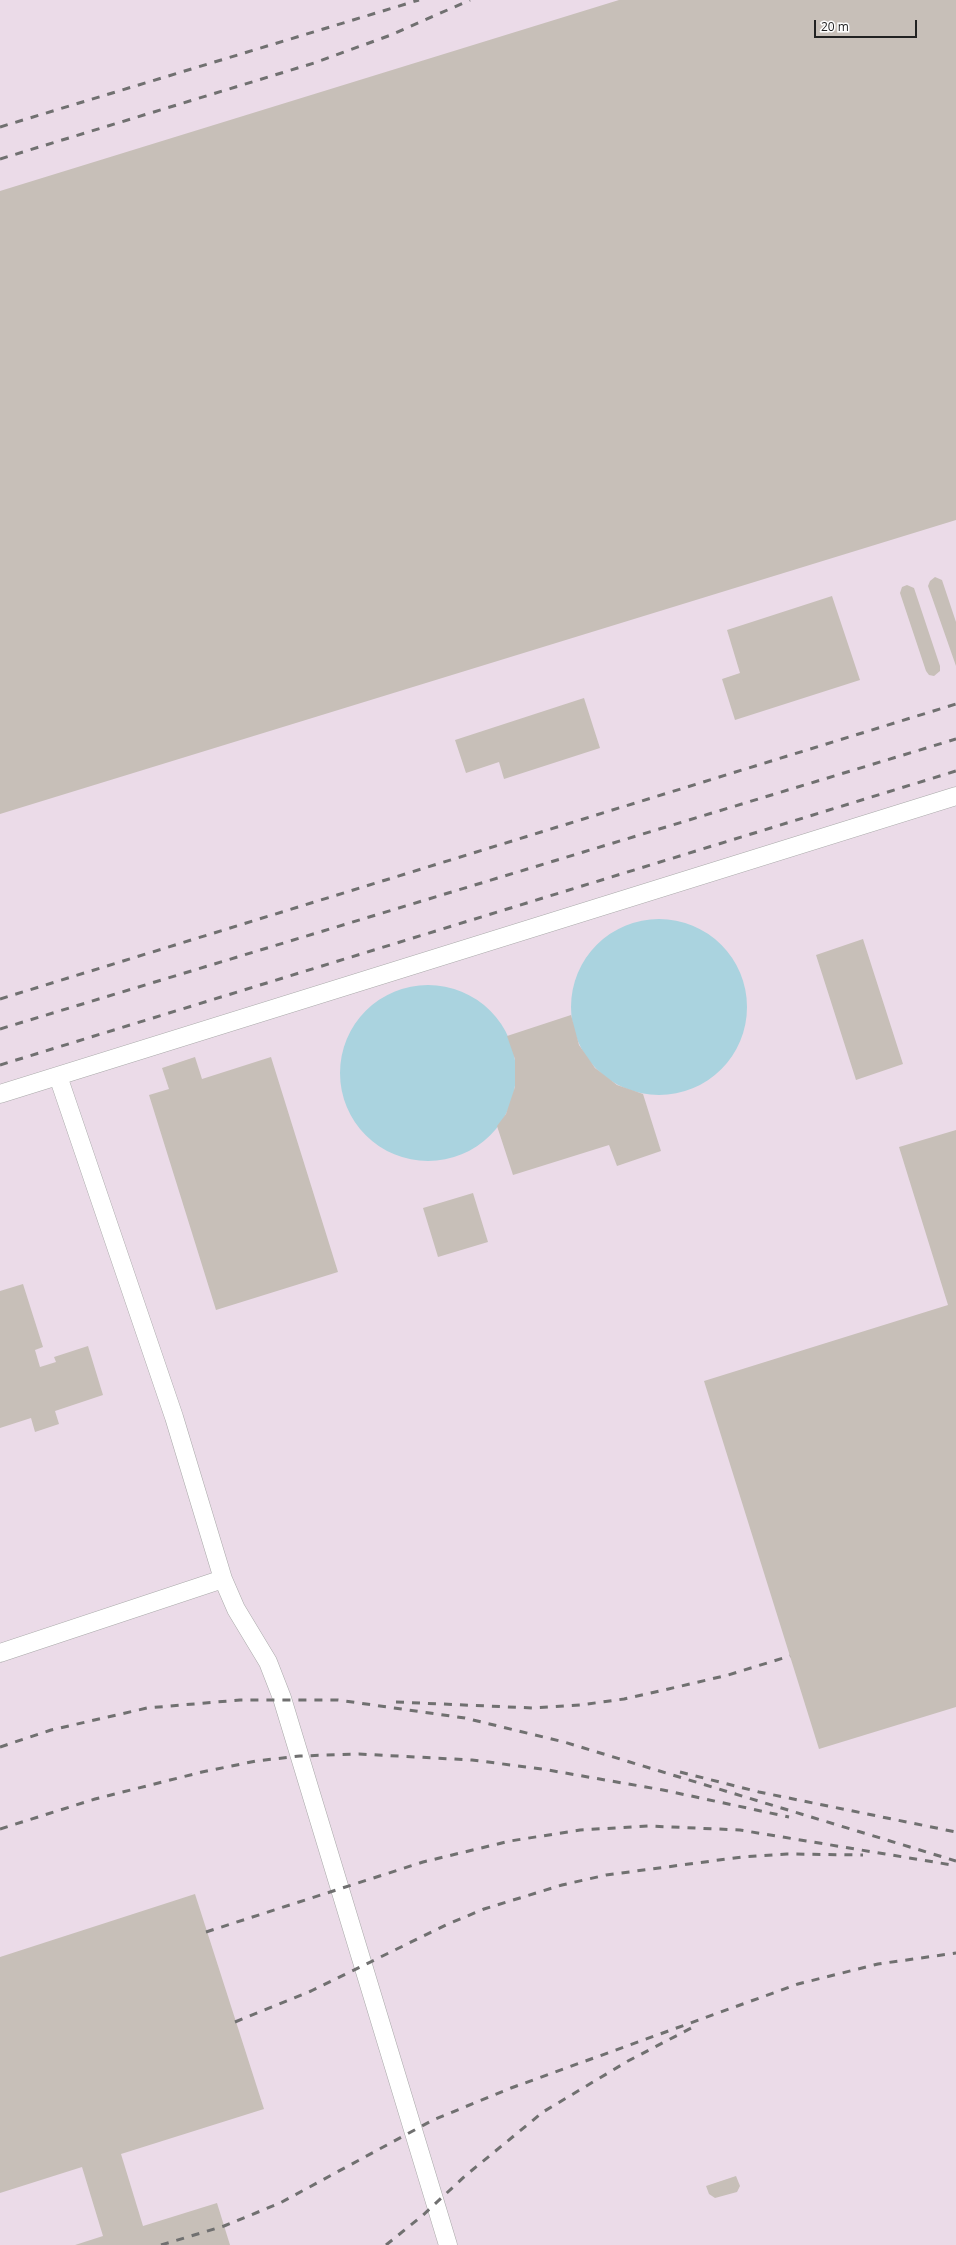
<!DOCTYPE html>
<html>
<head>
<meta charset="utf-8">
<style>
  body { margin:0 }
  #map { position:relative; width:956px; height:2245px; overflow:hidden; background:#f2efe9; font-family:"Open Sans",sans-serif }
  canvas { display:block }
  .scale { position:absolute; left:814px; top:20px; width:103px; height:18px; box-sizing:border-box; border:2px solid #222; border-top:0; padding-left:5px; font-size:12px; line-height:14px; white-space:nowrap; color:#222; -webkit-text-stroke:3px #fff; paint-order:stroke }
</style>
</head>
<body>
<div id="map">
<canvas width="956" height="2245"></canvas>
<div class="scale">20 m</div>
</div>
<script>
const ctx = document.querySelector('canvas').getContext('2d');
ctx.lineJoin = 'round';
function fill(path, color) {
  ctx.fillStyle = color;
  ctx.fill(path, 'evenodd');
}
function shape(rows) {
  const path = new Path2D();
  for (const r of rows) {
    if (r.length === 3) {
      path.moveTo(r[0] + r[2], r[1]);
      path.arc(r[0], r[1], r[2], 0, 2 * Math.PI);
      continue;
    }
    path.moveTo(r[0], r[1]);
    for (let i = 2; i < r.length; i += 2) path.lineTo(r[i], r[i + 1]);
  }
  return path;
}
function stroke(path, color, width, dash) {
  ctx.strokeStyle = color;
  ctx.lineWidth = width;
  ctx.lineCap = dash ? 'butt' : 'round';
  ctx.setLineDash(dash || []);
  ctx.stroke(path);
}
const industrial = shape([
  [0,0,956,0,956,2245,0,2245]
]);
const water = shape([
  [659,1007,88],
  [428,1073,88]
]);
const building = shape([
  [619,0,956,0,956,520,0,814,0,191],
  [935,577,942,580,956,622,956,666,928,586,930,581],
  [907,585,914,588,940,666,940,671,934,676,929,675,926,671,900,593,902,587],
  [832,596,860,680,735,720,722,679,740,673,727,630],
  [584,698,600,748,504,779,499,762,466,773,455,740],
  [863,939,903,1064,856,1080,816,955],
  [571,1015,579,1045,595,1068,617,1085,643,1094,661,1151,617,1166,609,1145,513,1175,497,1126,506,1114,515,1087,515,1059,507,1036],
  [195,1057,202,1079,271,1057,338,1272,216,1310,149,1095,169,1089,162,1068],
  [956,1130,956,1707,819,1749,704,1381,948,1305,899,1147],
  [473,1193,488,1242,438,1257,423,1208],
  [23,1284,43,1347,35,1350,40,1367,56,1362,54,1357,88,1346,103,1395,55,1411,59,1424,35,1432,31,1418,0,1428,0,1291],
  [195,1894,264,2109,121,2154,143,2226,217,2203,230,2245,75,2245,103,2236,82,2167,0,2193,0,1957],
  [736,2176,740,2186,737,2192,715,2198,709,2194,706,2186]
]);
const service = shape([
  [58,1076,174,1417,223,1579],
  [0,1094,956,796],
  [0,1653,223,1579,236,1609,268,1662,282,1698,448,2245]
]);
const rail = shape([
  [0,127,419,0],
  [0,159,314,63,391,35,470,0],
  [0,999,956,704],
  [0,1029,956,739],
  [0,1065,956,771],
  [396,1702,533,1708,580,1705,624,1699,677,1687,728,1675,790,1656],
  [0,1747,51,1730,147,1708,240,1700,338,1700,465,1718,564,1742,956,1861],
  [680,1772,759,1792,956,1832],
  [0,1829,95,1799,202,1772,256,1761,300,1756,359,1754,472,1760,542,1769,663,1790,789,1817],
  [206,1932,423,1862,510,1841,580,1830,649,1826,740,1830,952,1865],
  [235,2022,311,1991,448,1924,484,1909,562,1885,606,1875,742,1857,787,1854,863,1855],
  [161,2245,224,2226,280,2203,433,2120,511,2088,798,1984,878,1964,956,1953],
  [386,2245,422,2216,465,2176,543,2112,628,2061,697,2025]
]);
fill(industrial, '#ebdbe8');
fill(water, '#aad3df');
fill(building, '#c7bfb8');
stroke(service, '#a9a9a9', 19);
stroke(service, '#fff', 18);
stroke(rail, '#707070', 3, [8, 8]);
</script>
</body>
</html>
